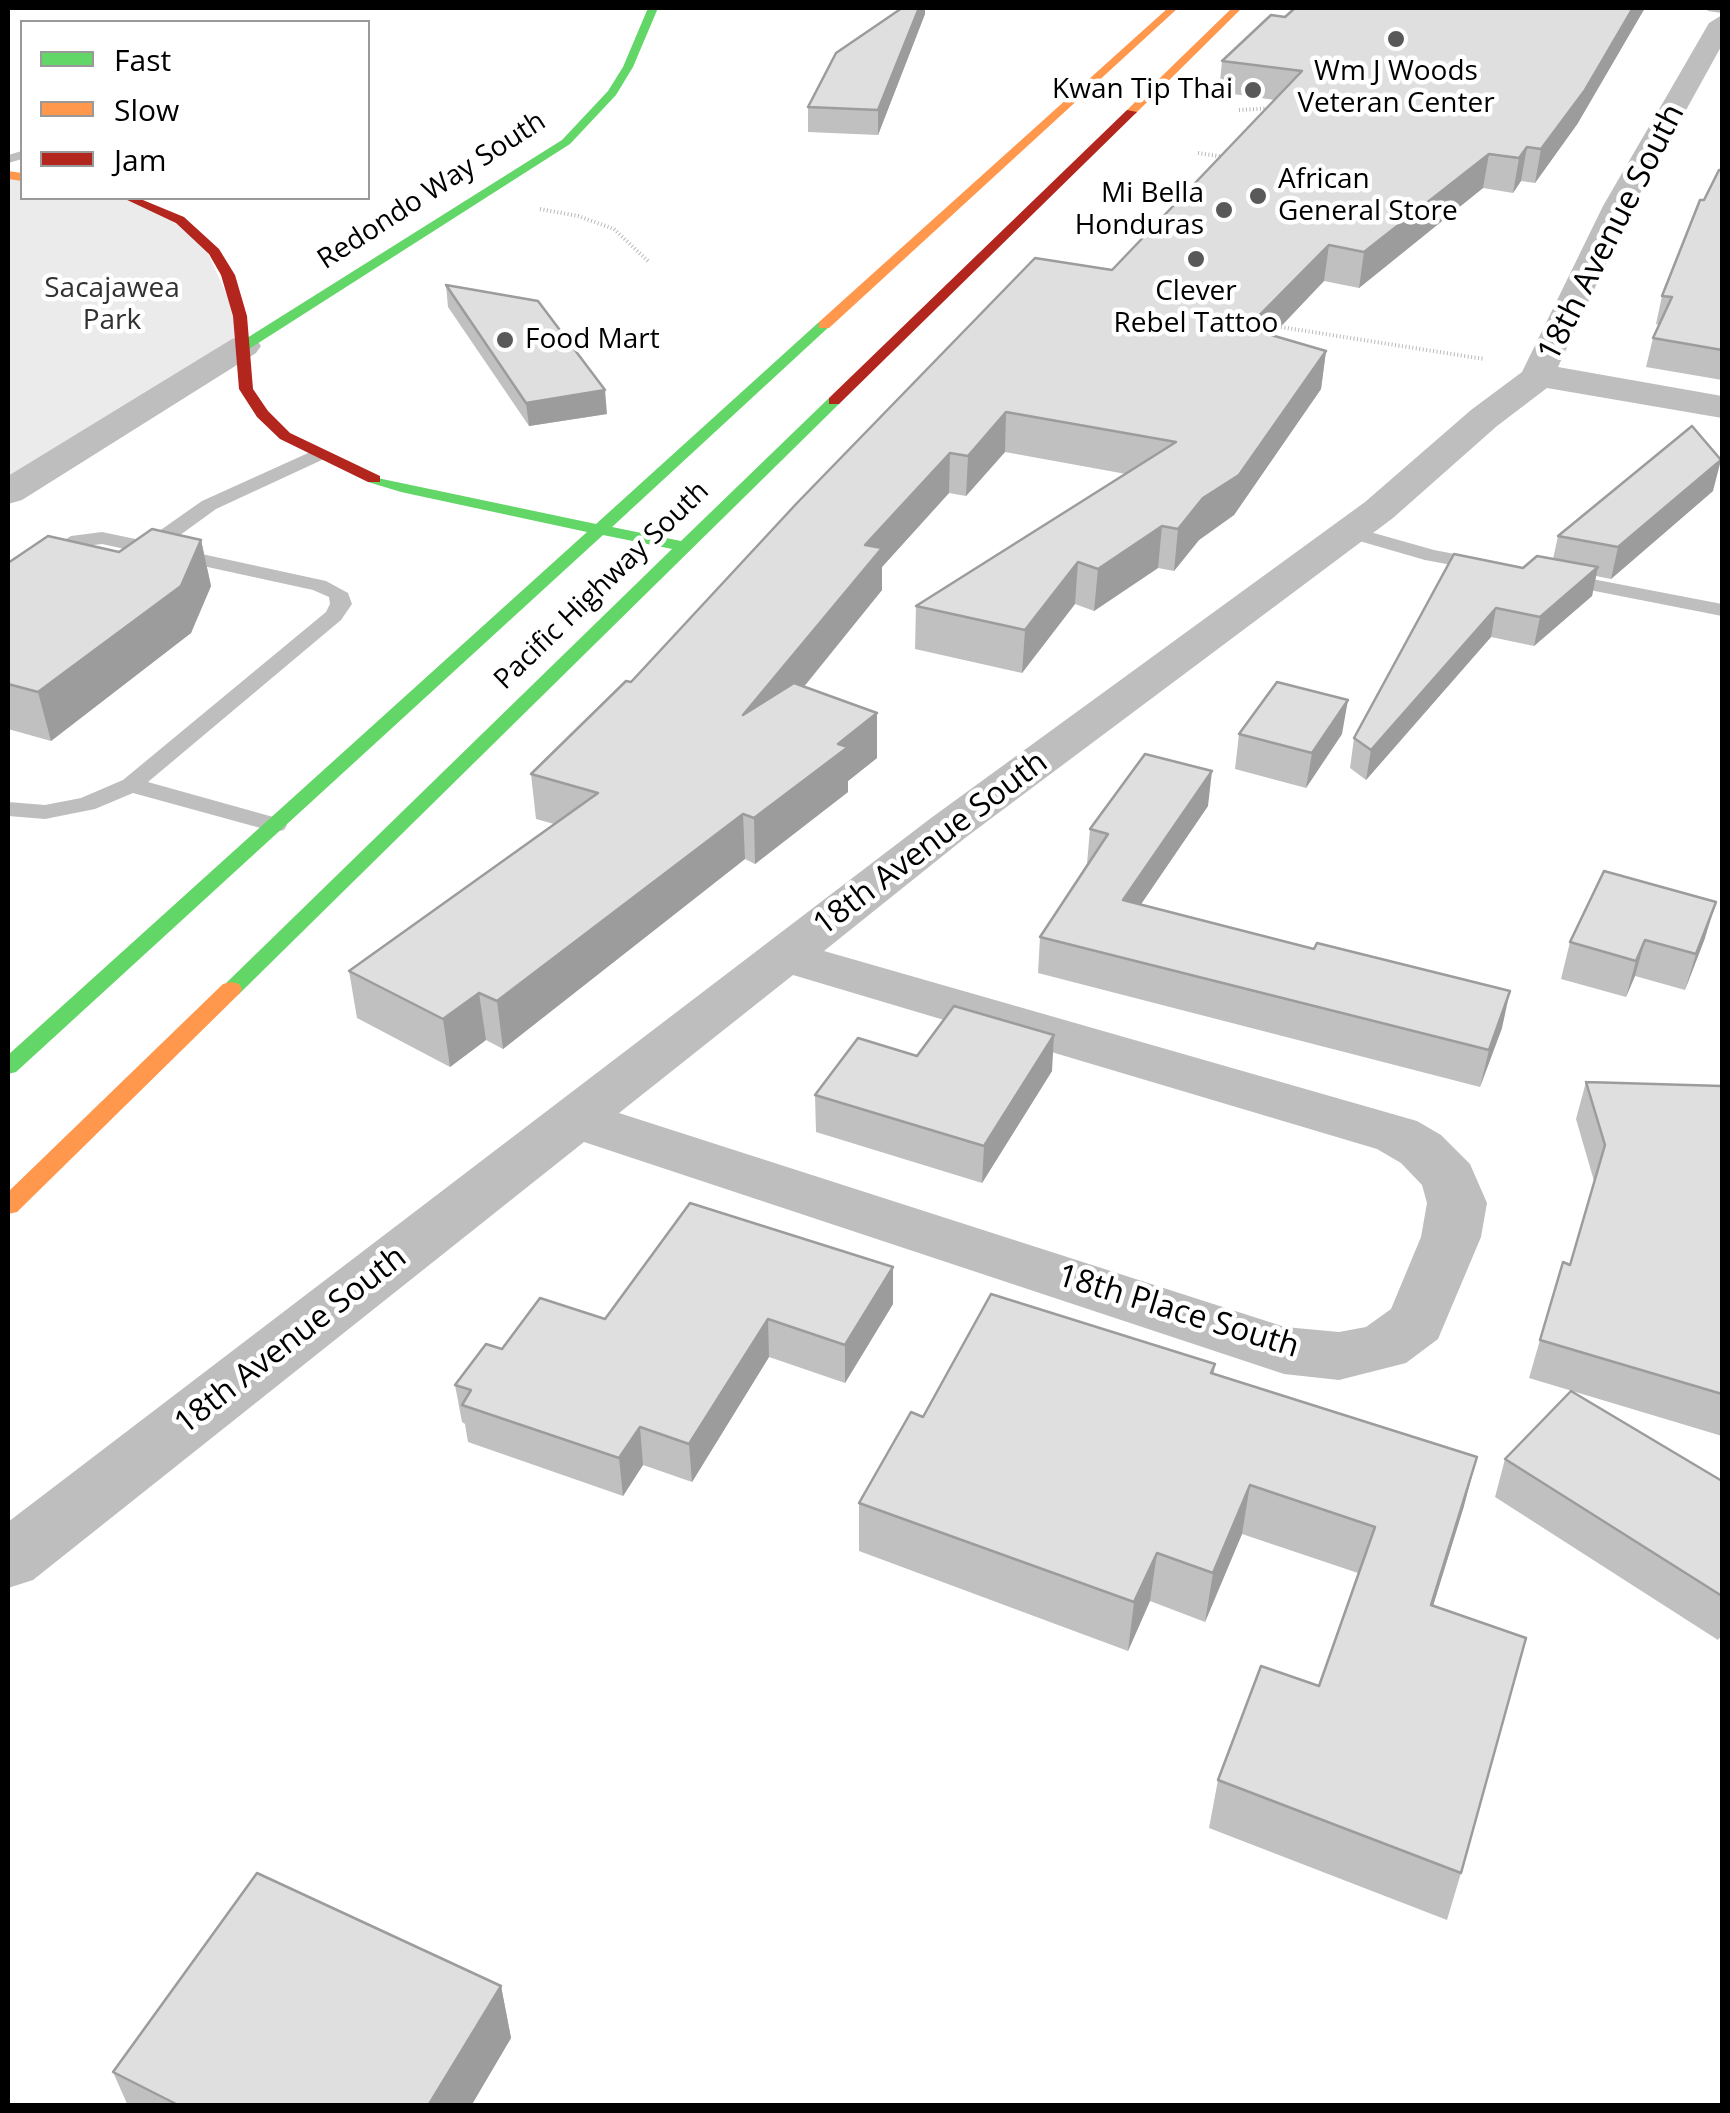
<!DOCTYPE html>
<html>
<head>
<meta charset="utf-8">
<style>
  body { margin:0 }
  #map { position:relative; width:1730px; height:2113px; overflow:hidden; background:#fff; font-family:"Open Sans",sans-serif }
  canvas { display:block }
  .frame { position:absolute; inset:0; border:10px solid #000; pointer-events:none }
  .legend { position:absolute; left:20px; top:20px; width:350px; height:180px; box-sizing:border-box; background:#fff; border:2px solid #999; margin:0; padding:12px 18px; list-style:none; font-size:30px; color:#000 }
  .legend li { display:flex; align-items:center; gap:20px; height:50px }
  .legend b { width:50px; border:2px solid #999 }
</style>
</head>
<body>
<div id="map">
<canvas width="1730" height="2113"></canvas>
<div class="frame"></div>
<ul class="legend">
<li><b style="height:12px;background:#63d668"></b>Fast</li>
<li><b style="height:12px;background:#ff974d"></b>Slow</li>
<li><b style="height:12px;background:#b3261e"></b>Jam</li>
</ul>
</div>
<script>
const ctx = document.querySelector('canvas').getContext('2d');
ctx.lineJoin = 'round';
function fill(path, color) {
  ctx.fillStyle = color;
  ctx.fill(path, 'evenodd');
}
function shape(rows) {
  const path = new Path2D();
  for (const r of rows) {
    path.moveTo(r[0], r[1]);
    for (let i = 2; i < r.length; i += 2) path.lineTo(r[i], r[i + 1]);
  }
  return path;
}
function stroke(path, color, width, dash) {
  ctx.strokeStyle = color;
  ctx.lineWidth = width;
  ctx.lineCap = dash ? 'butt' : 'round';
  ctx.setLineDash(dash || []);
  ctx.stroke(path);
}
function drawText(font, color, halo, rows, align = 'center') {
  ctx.font = font + ' "Open Sans",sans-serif';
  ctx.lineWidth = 9;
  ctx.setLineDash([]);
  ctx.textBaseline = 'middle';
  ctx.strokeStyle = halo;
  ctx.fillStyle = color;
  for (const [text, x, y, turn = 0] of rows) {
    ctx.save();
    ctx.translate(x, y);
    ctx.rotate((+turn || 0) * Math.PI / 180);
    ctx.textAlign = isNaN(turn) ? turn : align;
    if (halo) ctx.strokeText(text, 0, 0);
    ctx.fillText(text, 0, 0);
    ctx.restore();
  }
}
const green = shape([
  [8,175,22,177,22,198,129,198,159,208,200,236,244,333,183,385,8,492]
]);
const path = shape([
  [1239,110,1274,108],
  [1198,153,1225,157],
  [540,209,578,216,614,229,648,261],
  [1274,326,1484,359]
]);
const lane = shape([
  [1706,8,1722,8,1722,13,1708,11,1706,8],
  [22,151,22,159,8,163,8,155,22,151],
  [317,449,324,451,324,459,216,509,165,546,326,581,348,593,352,604,341,620,148,782,284,820,287,825,284,830,275,832,133,793,95,809,45,819,8,816,8,802,45,805,81,798,123,780,326,612,330,604,329,597,313,590,102,544,77,547,8,589,8,574,71,536,102,532,145,541,202,501,317,449],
  [1349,526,1434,550,1496,562,1499,566,1489,572,1425,560,1342,536,1342,528,1349,526],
  [1561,573,1722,604,1722,616,1554,583,1551,579,1561,573]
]);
const street = shape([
  [1722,15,1722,45,1633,206,1558,367,1722,396,1722,418,1547,388,1497,426,1393,518,965,838,824,951,1417,1121,1441,1135,1470,1164,1487,1203,1481,1237,1438,1339,1406,1363,1339,1380,1284,1374,584,1142,33,1580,8,1588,8,1522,931,818,1365,502,1471,410,1522,372,1603,206,1709,23,1722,15],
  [793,975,1377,1149,1401,1163,1422,1185,1427,1203,1421,1237,1391,1309,1366,1327,1339,1332,1285,1327,619,1113,793,975],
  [244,336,256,339,261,346,256,353,22,500,8,504,8,476,232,339,244,336]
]);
const fast = shape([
  [648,8,658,8,633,67,616,95,570,144,249,349,239,349,239,343,562,140,608,91,623,67,648,8],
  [819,322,831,325,612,527,681,541,829,398,839,398,839,404,239,994,223,994,220,989,672,549,603,535,16,1072,8,1074,8,1055,587,532,401,492,368,482,368,476,596,524,819,322]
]);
const slow = shape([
  [1168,8,1178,8,829,328,819,328,819,322,1168,8],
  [1232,8,1242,8,1135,114,1127,114,1127,110,1232,8],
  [8,171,22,173,22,181,8,179,8,171],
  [231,982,239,984,242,989,239,994,17,1212,8,1214,8,1192,223,984,231,982]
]);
const jam = shape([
  [1127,110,1137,112,839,404,829,404,829,398,1127,110],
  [123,198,138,198,184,217,219,249,235,275,247,316,253,389,268,411,290,433,380,476,380,482,368,482,280,439,257,417,239,389,233,316,221,275,209,254,176,223,123,198]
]);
const wall = shape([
  [902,8,925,8,925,14,878,135,808,132,808,107],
  [1271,15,1578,123,1535,183,1521,181,1513,193,1483,188,1359,288,1324,281,1273,335,1326,351,1321,389,1234,515,1199,540,1174,571,1158,568,1094,611,1075,604,1022,673,915,649,916,606,1126,474,1005,452,966,496,949,493,882,567,882,590,804,687,877,758,848,781,848,792,755,864,745,859,503,1049,486,1040,450,1067,357,1018,349,971,554,824,536,819,531,774,631,682,1112,270,1275,100,1219,92,1222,61],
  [1722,171,1722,380,1646,367,1653,338,1659,325,1656,324,1662,296,1704,200],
  [446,285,607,414,529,426,448,307],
  [1713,491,1611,579,1596,576,1592,596,1534,646,1491,637,1366,780,1350,768,1354,738,1523,568,1553,559,1558,536],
  [201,540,211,586,191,633,51,741,8,729,8,563,119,552],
  [1239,734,1342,734,1306,788,1235,769],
  [1208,806,1141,904,1502,1028,1480,1087,1038,973,1040,937,1087,864,1090,829],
  [1705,938,1685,990,1635,976,1626,997,1561,979,1570,942],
  [917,1056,1052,1071,982,1183,816,1132,815,1095],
  [1586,1082,1722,1086,1722,1436,1529,1378,1540,1340,1570,1265,1594,1181,1576,1119],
  [893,1304,845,1383,769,1357,692,1482,643,1465,623,1496,468,1442,465,1424,462,1422,455,1385,502,1349,605,1319],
  [1215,1364,1214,1374,1464,1506,1433,1606,1461,1873,1447,1920,1209,1828,1218,1780,1319,1686,1358,1573,1242,1534,1205,1622,1150,1601,1128,1651,859,1551,859,1503,923,1417],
  [1505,1459,1722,1481,1722,1635,1718,1640,1495,1497],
  [501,1986,511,2038,471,2106,128,2106,113,2072]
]);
const shadedWall = shape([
  [919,8,925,8,925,14,878,135,878,110],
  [1633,8,1645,8,1578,123,1535,183,1541,149],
  [1527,147,1521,181,1513,193,1519,158],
  [1489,154,1483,188,1359,288,1364,252],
  [1329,245,1324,281,1243,366,1247,328],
  [1326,351,1321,389,1234,515,1199,540,1174,571,1178,529],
  [605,390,607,414,529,426,526,403],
  [1006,412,1005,452,966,496,968,456],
  [950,453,949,493,882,567,882,590,745,759,743,715,865,545],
  [1721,460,1713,491,1611,579,1618,547],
  [1162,526,1158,568,1094,611,1098,569],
  [201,540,211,586,191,633,51,741,38,692],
  [1078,562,1075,604,1022,673,1025,630],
  [1598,567,1592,596,1534,646,1540,617],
  [1496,608,1491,637,1366,780,1371,750],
  [1348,700,1342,734,1306,788,1312,753],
  [877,713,877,758,848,781,848,792,755,864,754,818,838,744],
  [1212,771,1208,806,1120,935,1123,900],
  [743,814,745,859,503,1049,497,1001],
  [1716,902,1705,938,1685,990,1696,954],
  [1645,940,1635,976,1626,997,1636,961],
  [1510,991,1502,1028,1480,1087,1489,1050],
  [479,993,486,1040,450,1067,443,1019],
  [1054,1035,1052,1071,982,1183,984,1146],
  [893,1267,893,1304,845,1383,845,1345],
  [768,1319,769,1357,692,1482,689,1444],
  [640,1427,643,1465,623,1496,619,1458],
  [1477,1457,1464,1506,1418,1654,1431,1605],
  [1250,1485,1242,1534,1205,1622,1213,1573],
  [1157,1553,1150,1601,1128,1651,1134,1602],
  [501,1986,511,2038,471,2106,428,2106]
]);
const building = shape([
  [902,8,919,8,878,110,808,107,836,53,902,8],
  [1295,8,1633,8,1585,90,1541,149,1527,147,1519,158,1489,154,1364,252,1329,245,1247,328,1326,351,1239,475,1203,498,1178,529,1162,526,1098,569,1078,562,1025,630,916,606,1176,442,1006,412,968,456,950,453,865,545,882,548,743,715,794,683,877,713,838,744,848,747,754,818,743,814,497,1001,479,993,443,1019,349,971,598,793,531,774,626,681,631,682,797,503,1035,258,1112,270,1302,71,1222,61,1271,15,1285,17,1295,8],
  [1719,170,1722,171,1722,350,1653,338,1672,297,1662,296,1700,200,1704,200,1719,170],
  [446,285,538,301,605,390,526,403,446,285],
  [1692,426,1721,460,1618,547,1558,536,1692,426],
  [152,529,201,540,181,586,38,692,8,684,8,563,48,536,119,552,152,529],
  [1454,554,1523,568,1537,556,1598,567,1540,617,1496,608,1371,750,1354,738,1454,554],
  [1277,682,1348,700,1312,753,1239,734,1277,682],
  [1145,754,1212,771,1123,900,1314,949,1317,943,1510,991,1489,1050,1040,937,1108,834,1090,829,1145,754],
  [1604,871,1716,902,1696,954,1645,940,1636,961,1570,942,1604,871],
  [954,1006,1054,1035,984,1146,815,1095,858,1038,917,1056,954,1006],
  [1586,1082,1722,1086,1722,1394,1540,1340,1563,1262,1570,1265,1605,1145,1586,1082],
  [690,1203,893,1267,845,1345,768,1319,689,1444,640,1427,619,1458,462,1405,471,1390,455,1385,486,1344,502,1349,540,1298,605,1319,690,1203],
  [991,1294,1215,1364,1211,1373,1477,1457,1431,1605,1526,1638,1461,1873,1218,1780,1261,1666,1319,1686,1375,1527,1250,1485,1213,1573,1157,1553,1134,1602,859,1503,911,1412,923,1417,991,1294],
  [1571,1391,1722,1481,1722,1596,1505,1459,1571,1391],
  [257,1873,501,1986,428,2106,180,2106,113,2072,257,1873]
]);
const markers = [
  [1396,39,10,"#595959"],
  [1253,90,10,"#595959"],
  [1258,196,10,"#595959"],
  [1224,210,10,"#595959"],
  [1196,259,10,"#595959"],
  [505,340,10,"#595959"]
];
const farPoinames = [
  ["Wm J Woods",1396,72],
  ["Veteran Center",1396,104],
  ["Kwan Tip Thai",1233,90,"right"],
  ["African",1278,180,"left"],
  ["General Store",1278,212,"left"],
  ["Mi Bella",1204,194,"right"],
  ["Honduras",1204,226,"right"],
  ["Clever",1196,292],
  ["Rebel Tattoo",1196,324],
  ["Food Mart",525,340,"left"]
];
const farStreetnames = [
  ["Redondo Way South",432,191,-33],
  ["Pacific Highway South",602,586,-44]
];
const farParknames = [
  ["Sacajawea",112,289],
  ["Park",112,321]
];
const streetNames = [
  ["18th Avenue South",1612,233,-63],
  ["18th Avenue South",931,844,-37],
  ["18th Place South",1178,1312,17],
  ["18th Avenue South",291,1341,-38]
];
fill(green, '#ebebeb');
stroke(path, '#b9b9b9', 4, [1, 2.5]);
fill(lane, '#bebebe');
fill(street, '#bebebe');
fill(fast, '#63d668');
fill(slow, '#ff974d');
fill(jam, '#b3261e');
fill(wall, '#c0c0c0');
fill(shadedWall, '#9c9c9c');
fill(building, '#dfdfdf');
stroke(building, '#9c9c9c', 2.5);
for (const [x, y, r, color] of markers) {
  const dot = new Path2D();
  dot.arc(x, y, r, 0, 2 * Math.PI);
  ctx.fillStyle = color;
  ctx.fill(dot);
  stroke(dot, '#fff', 4);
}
drawText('28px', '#000', '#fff', farPoinames);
drawText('28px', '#000', '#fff', farStreetnames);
drawText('28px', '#323232', '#fff', farParknames);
drawText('32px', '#000', '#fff', streetNames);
</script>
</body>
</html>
